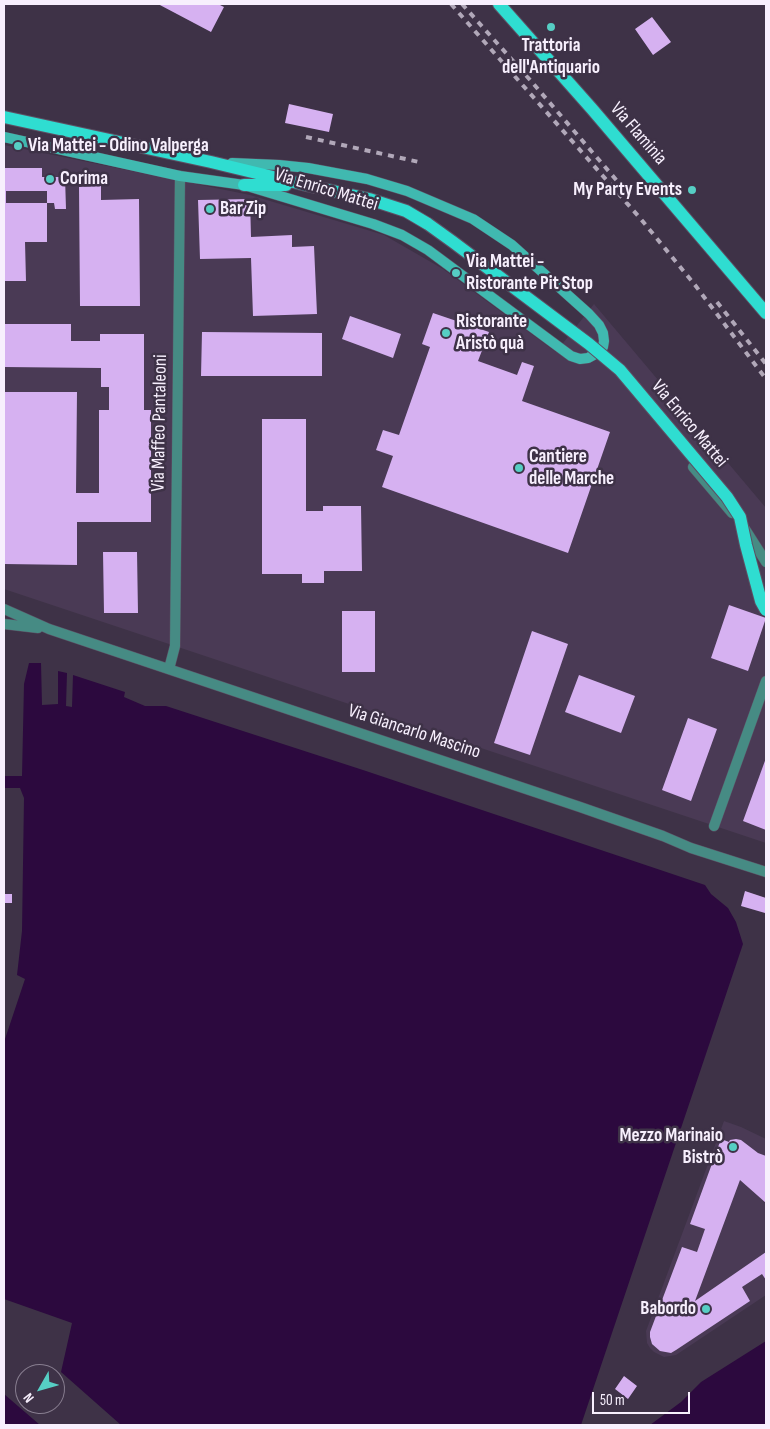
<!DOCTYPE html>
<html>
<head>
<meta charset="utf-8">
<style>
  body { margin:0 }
  #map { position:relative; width:770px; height:1429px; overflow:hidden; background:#3e3247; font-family:"Sofia Sans Condensed",sans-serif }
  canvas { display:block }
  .frame { position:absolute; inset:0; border:5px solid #f7effd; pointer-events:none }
  .north { position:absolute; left:15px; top:1364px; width:50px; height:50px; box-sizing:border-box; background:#3e3247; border:1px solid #887e90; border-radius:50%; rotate:232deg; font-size:14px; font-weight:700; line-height:20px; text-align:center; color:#f7effd }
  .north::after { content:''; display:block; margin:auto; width:18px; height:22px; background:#56cec4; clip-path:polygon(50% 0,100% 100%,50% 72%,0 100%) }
  .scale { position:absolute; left:592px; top:1392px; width:98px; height:22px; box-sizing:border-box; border:2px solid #f7effd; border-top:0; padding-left:6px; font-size:15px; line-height:18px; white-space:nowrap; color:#f7effd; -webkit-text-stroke:4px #3e3247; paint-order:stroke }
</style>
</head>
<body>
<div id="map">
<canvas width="770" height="1429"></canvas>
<div class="frame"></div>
<div class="north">N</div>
<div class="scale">50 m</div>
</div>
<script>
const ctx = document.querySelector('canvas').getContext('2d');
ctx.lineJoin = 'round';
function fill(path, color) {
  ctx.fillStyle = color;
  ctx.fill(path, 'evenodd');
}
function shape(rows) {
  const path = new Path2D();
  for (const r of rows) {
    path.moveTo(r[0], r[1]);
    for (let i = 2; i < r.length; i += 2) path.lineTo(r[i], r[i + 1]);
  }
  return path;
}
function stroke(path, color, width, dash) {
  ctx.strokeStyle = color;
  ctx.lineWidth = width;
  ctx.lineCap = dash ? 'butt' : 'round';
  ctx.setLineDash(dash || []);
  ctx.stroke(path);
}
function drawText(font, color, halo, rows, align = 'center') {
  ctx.font = font + ' "Sofia Sans Condensed",sans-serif';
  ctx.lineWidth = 5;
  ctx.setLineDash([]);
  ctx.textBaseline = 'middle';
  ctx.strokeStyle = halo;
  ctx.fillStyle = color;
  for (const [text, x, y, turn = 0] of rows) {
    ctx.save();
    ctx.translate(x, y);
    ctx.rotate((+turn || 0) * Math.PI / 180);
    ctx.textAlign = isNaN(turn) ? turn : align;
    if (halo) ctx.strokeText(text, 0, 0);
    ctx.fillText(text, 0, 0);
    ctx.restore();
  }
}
const built = shape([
  [4,145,250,195,384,235,443,269,556,352,594,304,766,508,766,843,4,589],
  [724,1121,741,1127,766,1139,766,1295,676,1355,664,1357,654,1352,650,1348,647,1343,646,1331]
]);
const water = shape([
  [29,663,41,663,42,705,58,704,58,671,67,673,66,706,72,707,73,675,125,692,124,697,145,706,166,706,366,771,705,885,711,894,728,908,736,922,743,944,581,1425,121,1425,61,1372,72,1323,4,1299,4,1042,25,979,17,975,22,931,24,798,20,788,4,788,4,776,22,776,24,684],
  [766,1341,766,1425,650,1425,681,1402,701,1382],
  [4,1394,40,1425,41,1425,4,1425]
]);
const building = shape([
  [158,4,218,4,224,7,211,32],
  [652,17,671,42,653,55,635,29],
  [289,104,333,114,329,132,285,123],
  [4,168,42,168,42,177,65,177,66,209,55,209,54,203,47,203,47,191,6,191,6,203,47,203,47,242,25,242,26,281,4,281],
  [101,186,101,200,139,199,140,306,80,306,79,187],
  [250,199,251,237,292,235,292,247,314,246,317,314,253,316,251,258,200,259,198,200],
  [433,313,489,332,478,361,517,375,522,362,534,366,522,401,610,432,568,553,382,487,393,456,376,450,383,430,399,435,430,347,422,344],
  [350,316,401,334,393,358,342,339],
  [4,324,71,324,71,341,100,341,100,334,144,334,144,410,151,410,151,522,77,522,77,565,4,564,4,392,77,392,76,493,99,493,99,410,109,410,109,387,101,387,101,368,4,367],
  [202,332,322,333,322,376,201,376],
  [262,419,306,419,306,511,323,511,323,506,361,506,362,571,324,571,324,583,302,583,302,574,262,574],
  [103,552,137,552,138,613,104,613],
  [729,605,766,618,748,671,711,658],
  [342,611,375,611,375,672,342,672],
  [532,631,568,644,530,755,494,743],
  [579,675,635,696,621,733,565,712],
  [688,718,717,729,691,801,662,790],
  [766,758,766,830,743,821],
  [745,891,766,898,765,913,741,906],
  [4,894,12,894,12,903,4,903],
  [721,1139,729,1142,730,1140,736,1139,741,1140,758,1153,766,1156,766,1203,740,1180,695,1301,766,1252,766,1280,762,1274,742,1287,750,1301,676,1350,671,1353,660,1351,652,1344,650,1337,650,1332,682,1247,697,1252,705,1229,690,1224],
  [624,1376,637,1386,628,1399,615,1389]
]);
const street = shape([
  [693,467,732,513],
  [743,526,766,562],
  [4,609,49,629,580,807,663,836,691,848,766,872],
  [4,624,38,628],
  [169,669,175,646,180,176],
  [714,826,766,681]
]);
const secondary = shape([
  [4,137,180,176,244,185,373,224,402,235,428,250,571,356,580,359,588,358,599,352,603,347,604,341,603,333,599,325,589,314,512,245,473,219,407,191,367,179,308,168,279,165,232,163]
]);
const primary = shape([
  [499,4,592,109,766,313],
  [4,117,211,162,306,185],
  [244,185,286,185]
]);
const rail = shape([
  [451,4,640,218,695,285,766,379],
  [462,4,531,81,618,182],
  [306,137,419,162],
  [717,302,766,364]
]);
const primaryBridge = shape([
  [306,185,369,199,406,211,428,224,453,242,589,344,620,370,727,497,740,517,746,545,761,601,766,610]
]);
const markers = [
  [551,27,5,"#56cec4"],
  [18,146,5,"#56cec4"],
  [50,179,5,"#56cec4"],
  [692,190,5,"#56cec4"],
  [210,209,5,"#56cec4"],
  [456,273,5,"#56cec4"],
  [446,333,5,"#56cec4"],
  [519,468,5,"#56cec4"],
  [733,1147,5,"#56cec4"],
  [706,1309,5,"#56cec4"]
];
const poiNames = [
  ["Trattoria",551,46,"center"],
  ["dell'Antiquario",551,68,"center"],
  ["Via Mattei - Odino Valperga",28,146],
  ["Corima",60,179],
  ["My Party Events",682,190,"right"],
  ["Bar Zip",220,209],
  ["Via Mattei -",466,262],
  ["Ristorante Pit Stop",466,284],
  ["Ristorante",456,322],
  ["Aristò quà",456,344],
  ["Cantiere",529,457],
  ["delle Marche",529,479],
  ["Mezzo Marinaio",723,1136,"right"],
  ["Bistrò",723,1158,"right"],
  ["Babordo",696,1309,"right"]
];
const streetNames = [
  ["Via Flaminia",638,134,49],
  ["Via Enrico Mattei",326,190,17],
  ["Via Maffeo Pantaleoni",160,423,-89],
  ["Via Enrico Mattei",689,424,50],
  ["Via Giancarlo Mascino",414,732,18]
];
fill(built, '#4a3a55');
fill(water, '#2c093e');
fill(building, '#d6b1f1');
stroke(street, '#5c5064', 11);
stroke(secondary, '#5c5064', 11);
stroke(primary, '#5c5064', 14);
stroke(street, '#468b84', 10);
stroke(secondary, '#40b9b0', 10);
stroke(primary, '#2fddd1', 12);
stroke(rail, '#b1a8b9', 4, [6, 6]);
stroke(primaryBridge, '#5c5064', 14, []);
stroke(primaryBridge, '#2fddd1', 12);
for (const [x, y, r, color] of markers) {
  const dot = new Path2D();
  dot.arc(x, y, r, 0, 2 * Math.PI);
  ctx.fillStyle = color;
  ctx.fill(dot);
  stroke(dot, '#3e3247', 2);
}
drawText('bold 19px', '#f7effd', '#3e3247', poiNames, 'left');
drawText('19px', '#f7effd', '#3e3247', streetNames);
</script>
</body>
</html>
